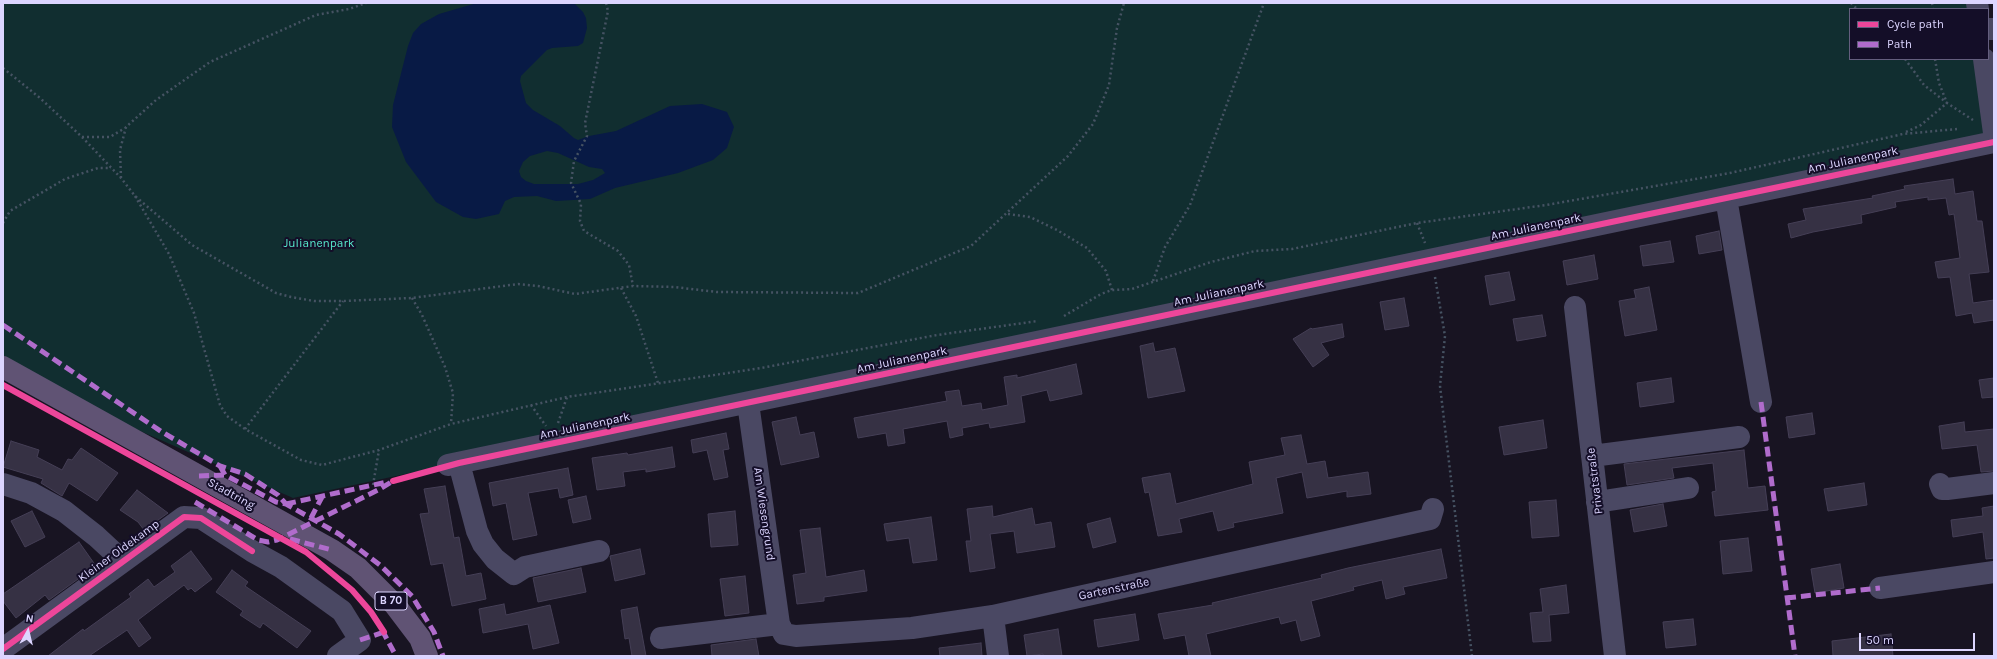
<!DOCTYPE html>
<html>
<head>
<meta charset="utf-8">
<style>
  body { margin:0 }
  #map { position:relative; width:1997px; height:659px; overflow:hidden; background:#181422; font-family:Karla,sans-serif }
  canvas { display:block }
  .frame { position:absolute; inset:0; border:4px solid #dcd5ff; pointer-events:none }
  .legend { position:absolute; left:1849px; top:8px; width:140px; height:52px; box-sizing:border-box; background:#140e28; border:1px solid #645e7e; margin:0; padding:5px 7px; list-style:none; font-size:12px; color:#dcd5ff }
  .legend li { display:flex; align-items:center; gap:8px; height:20px }
  .legend b { width:20px; border:1px solid #645e7e }
  .north { position:absolute; left:8px; top:611px; width:40px; height:40px; -webkit-text-stroke:3px #140e28; paint-order:stroke; rotate:8deg; font-size:11px; font-weight:700; line-height:16px; text-align:center; color:#dcd5ff }
  .north::after { content:''; display:block; margin:auto; width:14px; height:18px; background:#dcd5ff; clip-path:polygon(50% 0,100% 100%,50% 72%,0 100%) }
  .scale { position:absolute; left:1859px; top:633px; width:116px; height:18px; box-sizing:border-box; border:2px solid #dcd5ff; border-top:0; padding-left:5px; font-size:12px; line-height:14px; white-space:nowrap; color:#dcd5ff; -webkit-text-stroke:3px #140e28; paint-order:stroke }
</style>
</head>
<body>
<div id="map">
<canvas width="1997" height="659"></canvas>
<div class="frame"></div>
<ul class="legend">
<li><b style="height:5px;background:#ed469a"></b>Cycle path</li>
<li><b style="height:5px;background:#b06ccc"></b>Path</li>
</ul>
<div class="north">N</div>
<div class="scale">50 m</div>
</div>
<script>
const ctx = document.querySelector('canvas').getContext('2d');
ctx.lineJoin = 'round';
function fill(path, color) {
  ctx.fillStyle = color;
  ctx.fill(path, 'evenodd');
}
function shape(rows) {
  const path = new Path2D();
  for (const r of rows) {
    path.moveTo(r[0], r[1]);
    for (let i = 2; i < r.length; i += 2) path.lineTo(r[i], r[i + 1]);
  }
  return path;
}
function stroke(path, color, width, dash) {
  ctx.strokeStyle = color;
  ctx.lineWidth = width;
  ctx.lineCap = dash ? 'butt' : 'round';
  ctx.setLineDash(dash || []);
  ctx.stroke(path);
}
function drawText(font, color, halo, rows, align = 'center') {
  ctx.font = font + ' Karla,sans-serif';
  ctx.lineWidth = 4;
  ctx.setLineDash([]);
  ctx.textBaseline = 'middle';
  ctx.strokeStyle = halo;
  ctx.fillStyle = color;
  for (const [text, x, y, turn = 0] of rows) {
    ctx.save();
    ctx.translate(x, y);
    ctx.rotate((+turn || 0) * Math.PI / 180);
    ctx.textAlign = isNaN(turn) ? turn : align;
    if (halo) ctx.strokeText(text, 0, 0);
    ctx.fillText(text, 0, 0);
    ctx.restore();
  }
}
const green = shape([
  [3,3,1971,3,1972,9,1850,9,1850,59,1978,59,1988,136,293,498,90,409,3,358]
]);
const water = shape([
  [477,3,574,3,583,12,586,18,587,28,583,43,578,46,552,48,547,50,521,76,520,81,526,103,533,110,560,126,574,138,578,140,589,136,616,131,670,106,702,104,727,112,734,127,727,148,713,160,678,173,615,188,590,199,556,201,537,196,514,197,505,201,499,214,476,219,463,217,436,202,406,162,392,127,393,105,408,46,413,33,421,24,439,14],
  [547,151,558,153,589,167,602,169,605,173,593,180,578,184,534,184,526,181,521,177,519,171,523,162,530,156]
]);
const building = shape([
  [1953,179,1955,194,1973,191,1977,221,1982,221,1989,272,1969,274,1973,303,1994,300,1994,320,1974,323,1972,313,1956,316,1950,277,1938,278,1935,262,1960,258,1954,214,1949,215,1946,198,1928,200,1928,197,1895,202,1896,207,1861,215,1862,223,1813,232,1791,238,1788,224,1806,220,1803,209,1873,198,1872,196,1905,189,1904,186,1953,179],
  [1719,231,1722,250,1699,254,1696,236,1719,231],
  [1670,241,1674,262,1643,266,1640,246,1670,241],
  [1594,255,1598,279,1567,285,1563,261,1594,255],
  [1509,272,1515,300,1490,305,1485,276,1509,272],
  [1649,287,1657,330,1625,336,1619,301,1636,298,1634,290,1649,287],
  [1404,298,1409,326,1385,330,1380,302,1404,298],
  [1542,315,1546,336,1517,341,1513,319,1542,315],
  [1342,324,1344,337,1321,343,1329,355,1313,367,1293,339,1311,328,1312,329,1342,324],
  [1153,343,1155,352,1175,348,1185,391,1148,398,1140,346,1153,343],
  [1076,364,1082,394,1050,401,1047,390,1021,396,1025,422,990,428,989,423,962,428,963,435,950,438,947,421,903,429,905,443,888,446,886,433,858,438,854,418,947,401,945,392,959,390,962,406,981,403,982,410,1008,405,1004,377,1017,375,1017,378,1076,364],
  [1671,378,1674,402,1640,407,1637,383,1671,378],
  [1994,378,1994,397,1982,398,1979,380,1994,378],
  [1812,413,1815,434,1789,438,1786,417,1812,413],
  [796,417,800,435,814,432,819,457,781,465,772,422,796,417],
  [1543,420,1547,448,1504,455,1499,427,1543,420],
  [1964,422,1965,432,1994,429,1994,471,1981,472,1977,445,1942,449,1939,426,1964,422],
  [726,433,729,449,723,450,728,477,714,480,707,450,693,453,691,440,726,433],
  [1301,435,1307,464,1325,461,1328,478,1368,472,1371,494,1347,497,1347,491,1307,498,1302,472,1276,478,1283,513,1233,523,1234,527,1218,531,1213,511,1179,519,1182,532,1158,536,1149,492,1145,493,1142,478,1170,473,1176,504,1253,484,1249,462,1285,455,1281,438,1301,435],
  [11,441,39,450,37,457,62,470,68,459,72,460,81,448,118,473,97,501,69,483,62,496,41,483,43,479,3,467,11,441],
  [672,447,675,467,646,472,646,469,623,472,625,486,597,490,592,458,627,453,628,455,672,447],
  [1744,450,1748,488,1765,486,1768,510,1715,516,1712,492,1716,491,1713,463,1672,468,1674,478,1627,485,1624,464,1744,450],
  [568,468,573,495,560,498,558,488,528,493,537,535,513,540,506,503,493,506,489,483,568,468],
  [1864,483,1867,505,1828,511,1824,489,1864,483],
  [445,486,454,538,459,537,466,576,481,573,486,599,452,606,443,563,431,565,420,514,429,513,424,489,445,486],
  [137,490,168,513,144,530,138,522,120,510,137,490],
  [586,496,591,519,573,523,568,500,586,496],
  [1556,500,1559,536,1532,538,1529,502,1556,500],
  [1663,504,1667,526,1634,532,1630,510,1663,504],
  [992,506,993,517,1032,508,1035,525,1051,522,1055,547,1017,553,1014,531,990,534,995,568,970,572,966,541,971,541,967,509,992,506],
  [1994,506,1994,558,1986,559,1983,532,1953,537,1951,520,1983,516,1982,508,1994,506],
  [32,511,45,537,25,547,11,521,32,511],
  [735,511,738,545,711,547,708,514,735,511],
  [931,517,937,560,913,563,909,538,887,541,884,524,931,517],
  [1110,518,1116,542,1093,548,1087,524,1110,518],
  [820,528,826,577,864,570,867,591,824,597,824,601,797,604,793,575,806,573,800,530,820,528],
  [1748,538,1752,571,1723,574,1720,541,1748,538],
  [79,542,96,566,49,600,45,595,16,618,3,601,3,594,79,542],
  [640,549,645,574,615,581,610,556,640,549],
  [1441,549,1447,578,1403,587,1405,594,1386,599,1382,580,1353,587,1354,590,1311,601,1320,636,1301,641,1296,620,1281,624,1279,617,1206,634,1211,656,1189,656,1185,635,1164,639,1158,614,1213,605,1212,603,1322,578,1321,575,1348,568,1441,549],
  [191,551,212,579,195,592,191,588,188,590,184,585,138,620,151,638,139,647,127,630,89,656,48,656,83,629,84,631,131,597,129,594,148,579,154,587,175,572,171,566,191,551],
  [1840,564,1844,588,1815,593,1811,569,1840,564],
  [581,568,586,592,538,602,533,578,581,568],
  [232,570,248,582,245,586,311,631,297,648,263,623,260,628,240,615,243,611,216,592,232,570],
  [745,576,749,613,725,616,720,579,745,576],
  [1566,585,1569,613,1549,615,1551,641,1533,642,1530,613,1543,612,1540,589,1566,585],
  [504,604,506,615,550,605,559,643,533,649,528,624,483,633,479,609,504,604],
  [637,607,646,656,632,656,629,638,625,639,621,610,637,607],
  [1135,614,1139,640,1098,647,1094,620,1135,614],
  [1693,619,1696,645,1666,648,1663,622,1693,619],
  [1058,629,1062,656,1043,656,1043,654,1027,656,1024,635,1058,629],
  [1891,634,1893,656,1833,656,1832,641,1891,634],
  [756,639,759,656,712,656,711,645,756,639],
  [981,643,982,656,940,656,939,648,981,643]
]);
const path = shape([
  [606,3,608,11,585,123,587,136,574,161,571,183,581,204,580,221,584,231,618,251,629,265,633,286],
  [1851,3,1857,9],
  [1932,3,1933,9],
  [1905,59,1924,85,1947,103,1921,125,1906,132],
  [1935,59,1939,83,1947,103,1973,120],
  [3,68,40,98,82,137,121,178,135,196,192,245,276,293,291,297,314,301,343,301,412,298,518,284,538,286,575,294,633,286,674,287,717,292,858,293,971,246,1068,156,1093,124,1109,85,1117,28,1124,3],
  [82,137,110,137,125,128],
  [121,178,120,150,126,127,156,100,210,62,316,15,349,9,366,3],
  [135,196,169,254,194,313,220,405,227,416,245,429,301,460,322,465,379,450,451,424,567,397,761,368,937,335,1038,321],
  [1008,214,1030,217,1057,230,1087,248,1106,271,1112,290],
  [3,223,10,211,65,179,98,168,111,168],
  [1417,223,1425,243],
  [1435,277,1445,336,1440,386,1472,656],
  [1153,281,1165,247,1190,205,1264,3],
  [621,288,636,316,658,383],
  [412,298,422,315,445,367,453,393,451,424],
  [1064,316,1101,294,1112,290,1132,289,1211,262,1255,251,1292,249,1417,223,1546,205,1730,173,1903,134,1957,129],
  [531,405,546,426],
  [558,423,567,397],
  [245,429,343,301],
  [373,485,379,450]
]);
const minor = shape([
  [1977,3,1978,9],
  [1988,29,1994,29],
  [1984,59,1994,133],
  [1726,198,1761,402],
  [1575,307,1615,656],
  [748,403,779,624,784,634,796,636,912,628,993,616,1430,519,1433,509],
  [1592,456,1739,437],
  [459,463,477,531,483,544,495,559,514,574,525,567,599,551],
  [448,465,1994,142],
  [3,484,31,493,64,511,96,536,123,561],
  [1940,484,1942,489,1947,489,1994,483],
  [1597,502,1688,488],
  [1880,588,1994,572],
  [993,616,998,656],
  [661,638,779,624],
  [3,649,184,517,201,518,252,551,281,567,342,611,360,640,338,656]
]);
const major = shape([
  [3,367,332,550,358,568,395,605,420,638,427,656]
]);
const quiet = shape([
  [3,325,162,432,220,466,245,474,278,495,286,504],
  [1761,402,1795,656],
  [220,466,225,475,276,502,286,504,339,534,380,565,412,596,434,632,443,656],
  [199,476,225,475],
  [195,502,258,540,268,542,277,540,378,490,393,481],
  [286,504,387,482],
  [311,518,322,497],
  [290,539,332,550],
  [1786,598,1880,588],
  [382,630,396,656],
  [360,640,384,632]
]);
const cycleway = shape([
  [3,385,306,552,352,590,371,612,384,632],
  [393,481,459,463,1994,142],
  [3,649,184,517,201,518,252,551]
]);
const shields = [
  [391,601,32]
];
const shieldNames = [
  ["B 70",391,601]
];
const streetNames = [
  ["Am Julianenpark",1853,160,-12],
  ["Am Julianenpark",1536,227,-12],
  ["Am Julianenpark",1219,293,-12],
  ["Am Julianenpark",902,360,-12],
  ["Am Julianenpark",585,426,-12],
  ["Privatstraße",1595,481,-97],
  ["Stadtring",231,494,29],
  ["Am Wiesengrund",764,514,82],
  ["Kleiner Oldekamp",119,551,-36],
  ["Gartenstraße",1114,589,-12]
];
const parkNames = [
  ["Julianenpark",319,244]
];
fill(green, '#112e30');
fill(water, '#081a45');
fill(building, '#363144');
stroke(building, '#453f56', 1);
stroke(path, '#465363', 2.5, [2, 3]);
stroke(minor, '#4a4863', 22);
stroke(major, '#605374', 22);
stroke(quiet, '#b06ccc', 5, [10, 5]);
stroke(cycleway, '#ed469a', 6);
for (const [x, y, w] of shields) {
  const box = new Path2D();
  box.roundRect(x - w / 2, y - 9, w, 18, 3);
  ctx.fillStyle = '#140e28';
  ctx.fill(box);
  stroke(box, '#dcd5ff', 1);
}
drawText('bold 11px', '#dcd5ff', null, shieldNames);
drawText('12px', '#dcd5ff', '#140e28', streetNames);
drawText('12px', '#57e9cc', '#140e28', parkNames);
</script>
</body>
</html>
